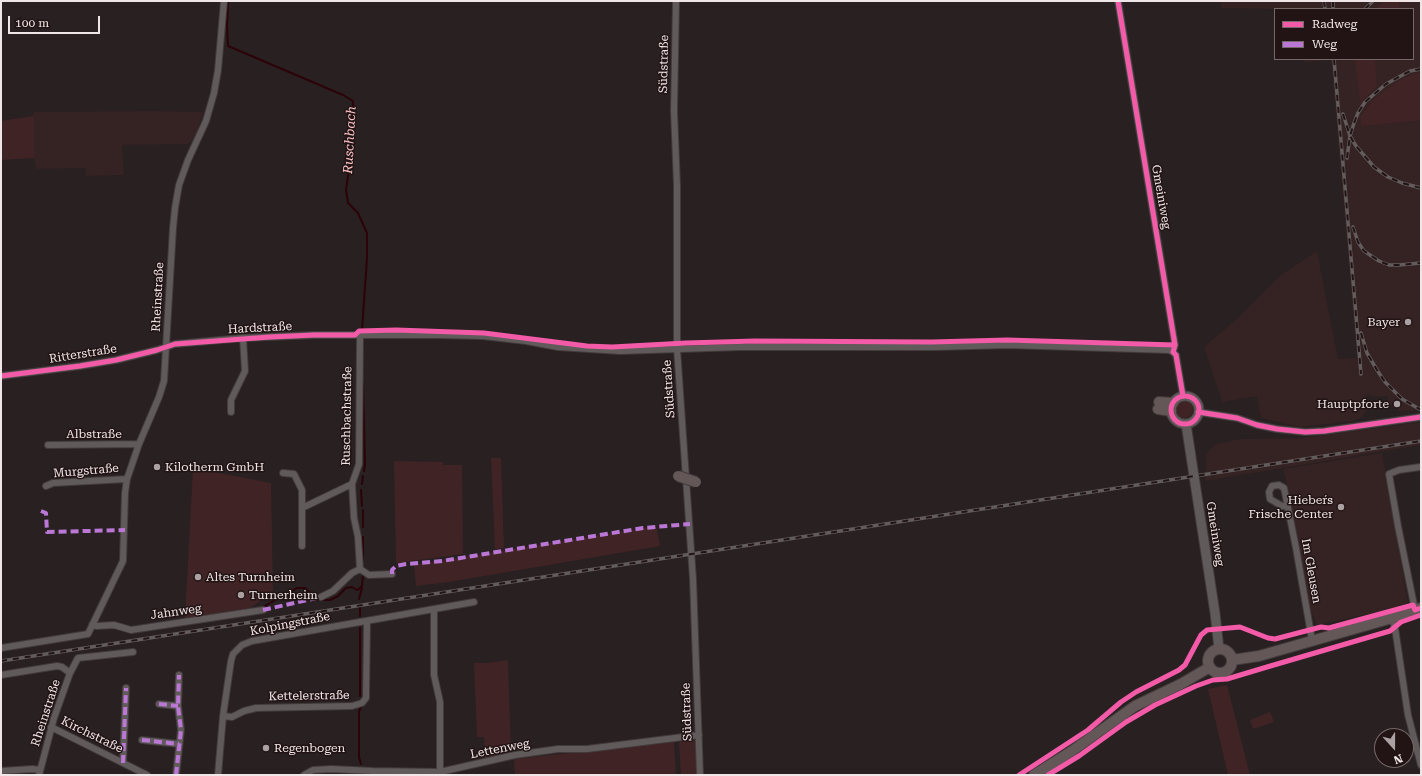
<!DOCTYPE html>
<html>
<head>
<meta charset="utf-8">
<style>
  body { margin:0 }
  #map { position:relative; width:1422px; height:776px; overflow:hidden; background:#282021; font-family:"Roboto Serif",serif }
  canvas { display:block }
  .frame { position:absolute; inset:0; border:2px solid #f1e6e7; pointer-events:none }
  .legend { position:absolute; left:1274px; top:8px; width:140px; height:52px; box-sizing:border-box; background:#221415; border:1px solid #756869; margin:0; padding:5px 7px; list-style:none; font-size:12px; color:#f1e6e7 }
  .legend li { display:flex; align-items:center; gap:8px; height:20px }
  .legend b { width:20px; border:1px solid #756869 }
  .north { position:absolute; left:1374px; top:728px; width:40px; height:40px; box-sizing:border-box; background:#221415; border:1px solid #756869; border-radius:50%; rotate:159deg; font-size:11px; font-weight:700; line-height:16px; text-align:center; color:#f1e6e7 }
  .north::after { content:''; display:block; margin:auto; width:14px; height:18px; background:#aba1a2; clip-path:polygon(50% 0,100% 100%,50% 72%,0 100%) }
  .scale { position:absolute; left:8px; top:16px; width:92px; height:18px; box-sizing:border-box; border:2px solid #f1e6e7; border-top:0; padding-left:5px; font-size:12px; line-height:14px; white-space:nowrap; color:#f1e6e7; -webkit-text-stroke:3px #221415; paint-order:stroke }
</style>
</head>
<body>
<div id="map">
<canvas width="1422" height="776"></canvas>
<div class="frame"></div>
<ul class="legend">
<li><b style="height:5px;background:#f35aa7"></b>Radweg</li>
<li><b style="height:5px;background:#ba77d6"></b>Weg</li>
</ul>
<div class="north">N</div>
<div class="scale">100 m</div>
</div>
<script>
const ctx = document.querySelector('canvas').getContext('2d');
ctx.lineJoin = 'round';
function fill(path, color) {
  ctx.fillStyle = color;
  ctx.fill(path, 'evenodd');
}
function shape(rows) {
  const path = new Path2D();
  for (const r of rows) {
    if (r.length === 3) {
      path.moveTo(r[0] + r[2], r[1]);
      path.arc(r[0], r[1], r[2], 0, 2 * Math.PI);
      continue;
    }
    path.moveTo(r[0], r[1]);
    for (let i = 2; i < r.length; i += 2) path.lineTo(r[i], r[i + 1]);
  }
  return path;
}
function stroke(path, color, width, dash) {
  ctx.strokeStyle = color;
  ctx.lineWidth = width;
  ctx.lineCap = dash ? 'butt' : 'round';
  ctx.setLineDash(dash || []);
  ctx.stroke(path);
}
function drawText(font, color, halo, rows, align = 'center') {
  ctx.font = font + ' "Roboto Serif",serif';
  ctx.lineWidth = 3;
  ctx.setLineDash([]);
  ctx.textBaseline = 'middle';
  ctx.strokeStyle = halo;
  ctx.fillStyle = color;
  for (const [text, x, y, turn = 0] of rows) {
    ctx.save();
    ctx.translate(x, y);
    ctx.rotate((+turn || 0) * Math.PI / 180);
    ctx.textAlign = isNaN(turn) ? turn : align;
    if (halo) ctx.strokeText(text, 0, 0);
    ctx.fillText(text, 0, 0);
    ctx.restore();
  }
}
const built = shape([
  [1221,1,1421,1,1421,410,1399,411,1388,403,1388,396,1372,397,1369,394,1367,394,1366,411,1361,418,1353,421,1301,427,1261,418,1257,396,1222,402,1204,347,1238,318,1281,275,1317,251,1338,359,1357,358,1331,60,1305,62,1304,59,1413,59,1413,9,1275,9,1221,8],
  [154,111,203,112,198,131,193,141,187,144,122,145,124,175,85,176,86,168,36,169,34,158,33,112],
  [1421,422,1421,445,1205,481,1206,455,1210,449,1216,444,1240,439,1304,438],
  [1382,453,1408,603,1388,610,1317,625,1311,611,1289,492,1283,469]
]);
const green = shape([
  [1385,1,1400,1,1399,1,1400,9,1375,9],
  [1355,59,1375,59,1377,86,1360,103],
  [1417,73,1421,73,1421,120,1361,126,1361,116,1374,99,1400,80],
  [34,116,34,158,1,160,1,121],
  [1184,409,9],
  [491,458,501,458,504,548,495,549],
  [394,461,443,462,443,465,462,465,463,554,396,563],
  [193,468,271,483,273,592,250,608,185,618],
  [656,526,660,546,449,582,416,586,414,565],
  [508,660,511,753,485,759,484,737,477,737,474,663,488,663],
  [1227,685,1250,775,1228,775,1208,689],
  [1270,712,1274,722,1253,729,1250,720],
  [692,739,696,742,697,775,681,775,679,743,683,740],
  [674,742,676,775,515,775,514,759]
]);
const stream = shape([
  [228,1,227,26,228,46,343,95,353,101,352,149,346,190,348,203,358,213,367,233,367,258,362,330],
  [363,384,365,464,364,471],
  [362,484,363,476],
  [361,490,362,506],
  [363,527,363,510],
  [363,561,363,537],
  [359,599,362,588],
  [319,600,330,600,338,596,346,588,352,587,357,590,359,589,362,586,363,575],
  [263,607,277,599,297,588,305,588,312,594],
  [360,608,360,616],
  [360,696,360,628],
  [361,707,359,711,359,757,361,764],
  [363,775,363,774]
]);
const street = shape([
  [676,1,674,111,677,186,677,349,693,579,700,775],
  [1118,1,1175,345,1173,352,1176,355,1183,396],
  [360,335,359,464,352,484,354,518,358,537,360,569],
  [1,376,80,366,116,360,157,350,175,344,243,338,314,335,438,335,483,336,526,341,558,347,620,351,740,347,937,347,1008,345,1169,350,1173,352],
  [231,412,231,400,245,371,243,338],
  [1198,412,1237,418,1257,425,1277,429,1305,432,1324,431,1421,417],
  [48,445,139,444],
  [283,473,294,474,302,490,302,508],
  [46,486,53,483,127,479],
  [1288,506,1282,506,1270,499,1269,492,1272,486,1279,485,1284,488,1296,548,1312,640],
  [302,546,302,508,352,484],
  [321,597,333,591,352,573,360,569,369,575,392,574],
  [434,609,434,675,440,702,440,774],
  [1415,610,1398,526,1389,474,1399,470,1420,467],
  [1392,618,1395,628,1408,715,1421,765],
  [92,625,97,626,114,625,131,630,263,610],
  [1,648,88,634,123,561,125,493,127,479,139,444,159,397,164,381,173,228,175,208,179,185,188,160,206,121,214,93,218,70,224,1],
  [1,675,57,666,62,667,70,673],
  [159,704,178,706],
  [223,716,232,717,244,711,256,708,352,706,362,703,366,698,367,621],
  [51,727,147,775],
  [142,740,179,744],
  [123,763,126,688],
  [1,771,32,769,40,770],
  [39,775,54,718,70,673,78,658,133,652],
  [176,775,181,730,178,706,179,675],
  [218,775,223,716,231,661,233,654,242,645,252,641,474,602],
  [304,775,313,770,331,769,373,771,440,772,515,755,558,749,587,749,699,735]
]);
const secondary = shape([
  [1185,410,14],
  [1186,424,1215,613,1219,649]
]);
const primary = shape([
  [1159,402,1173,403],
  [1158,409,1171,411],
  [1220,661,12],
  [1232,660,1259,656,1392,618,1421,608],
  [1034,775,1072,751,1135,706,1181,684,1210,667]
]);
const rail = shape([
  [1324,1,1325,9],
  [1333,1,1333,9],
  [1365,9,1373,1],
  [1334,59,1361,374],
  [1343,114,1350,136,1356,146,1374,167,1388,177,1402,183,1421,188],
  [1347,158,1350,136,1354,123,1358,113,1365,102,1386,84,1410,71,1421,69],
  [1353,227,1358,242,1364,251,1379,261,1389,265,1399,265,1421,263],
  [1361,333,1367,353,1377,370,1385,382,1402,399,1421,410],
  [1,661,1421,441]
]);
const primaryBridge = shape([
  [678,476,696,482]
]);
const quiet = shape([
  [41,511,46,513,47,532,125,530],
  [392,574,392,570,396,566,406,564,442,561,643,528,690,524],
  [263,610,321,597],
  [159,704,178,706],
  [142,740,179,744],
  [123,763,126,688],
  [176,775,181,730,178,706,179,675]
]);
const cycleway = shape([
  [1118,1,1175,345,1173,352,1176,355,1183,396],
  [1,376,80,366,116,360,157,350,175,344,270,337,314,335,355,335,359,331,396,330,484,333,587,346,612,347,686,343,755,341,931,342,1007,340,1175,345],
  [1185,410,14],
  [1198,412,1237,418,1257,425,1277,429,1305,432,1324,431,1421,417],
  [1019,775,1088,730,1121,702,1136,692,1179,670,1185,665,1201,635,1207,630,1240,627,1268,638,1275,639,1321,627,1329,628,1413,605,1415,610,1421,608],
  [1048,775,1079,756,1126,722,1155,705,1196,686,1213,680,1227,679,1267,667,1390,631,1401,622,1421,615]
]);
const markers = [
  [1408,322,4,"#aba1a2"],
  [1397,404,4,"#aba1a2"],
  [157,467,4,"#aba1a2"],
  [1341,507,4,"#aba1a2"],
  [198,577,4,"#aba1a2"],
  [241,595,4,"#aba1a2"],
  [266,748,4,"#aba1a2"]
];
const streetNames = [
  ["Südstraße",664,64,-89],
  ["Gmeiniweg",1161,197,80],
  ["Rheinstraße",158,297,-87],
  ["Hardstraße",260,328,-3],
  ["Ritterstraße",83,354,-9],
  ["Südstraße",669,389,-94],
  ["Ruschbachstraße",347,416,-89],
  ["Albstraße",94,434],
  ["Murgstraße",86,471,-5],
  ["Gmeiniweg",1215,534,81],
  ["Im Gleusen",1311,571,80],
  ["Jahnweg",176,612,-8],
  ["Kolpingstraße",290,624,-11],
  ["Kettelerstraße",309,696,-1],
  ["Südstraße",687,712,-92],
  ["Rheinstraße",46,713,-72],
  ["Kirchstraße",92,735,26],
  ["Lettenweg",500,749,-11]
];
const poiNames = [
  ["Bayer",1400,322,"right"],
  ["Hauptpforte",1389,404,"right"],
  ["Kilotherm GmbH",165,467],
  ["Hieber´s",1333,500,"right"],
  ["Frische Center",1333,514,"right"],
  ["Altes Turnheim",206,577],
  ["Turnerheim",249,595],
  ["Regenbogen",274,748]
];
const waterNames = [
  ["Ruschbach",350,140,-87]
];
fill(built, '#352223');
fill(green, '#402325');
stroke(stream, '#2b0309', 2);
stroke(street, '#423a3b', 8);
stroke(secondary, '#423a3b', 11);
stroke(primary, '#423a3b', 12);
stroke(street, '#605a5a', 6);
stroke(secondary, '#605a5a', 9);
stroke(primary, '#645758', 10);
stroke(rail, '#635c5c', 3.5);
stroke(rail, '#221415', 2, [6]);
stroke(primaryBridge, '#423a3b', 12, []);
stroke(primaryBridge, '#645758', 10);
stroke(quiet, '#ba77d6', 4, [8, 4]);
stroke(cycleway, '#f35aa7', 5);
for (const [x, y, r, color] of markers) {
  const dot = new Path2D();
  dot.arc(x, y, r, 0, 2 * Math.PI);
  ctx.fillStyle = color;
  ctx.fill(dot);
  stroke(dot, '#221415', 1.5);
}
drawText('12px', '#f1e6e7', '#221415', streetNames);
drawText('12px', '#f1e6e7', '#221415', poiNames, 'left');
drawText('italic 13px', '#f9c2c4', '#221415', waterNames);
</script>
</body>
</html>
